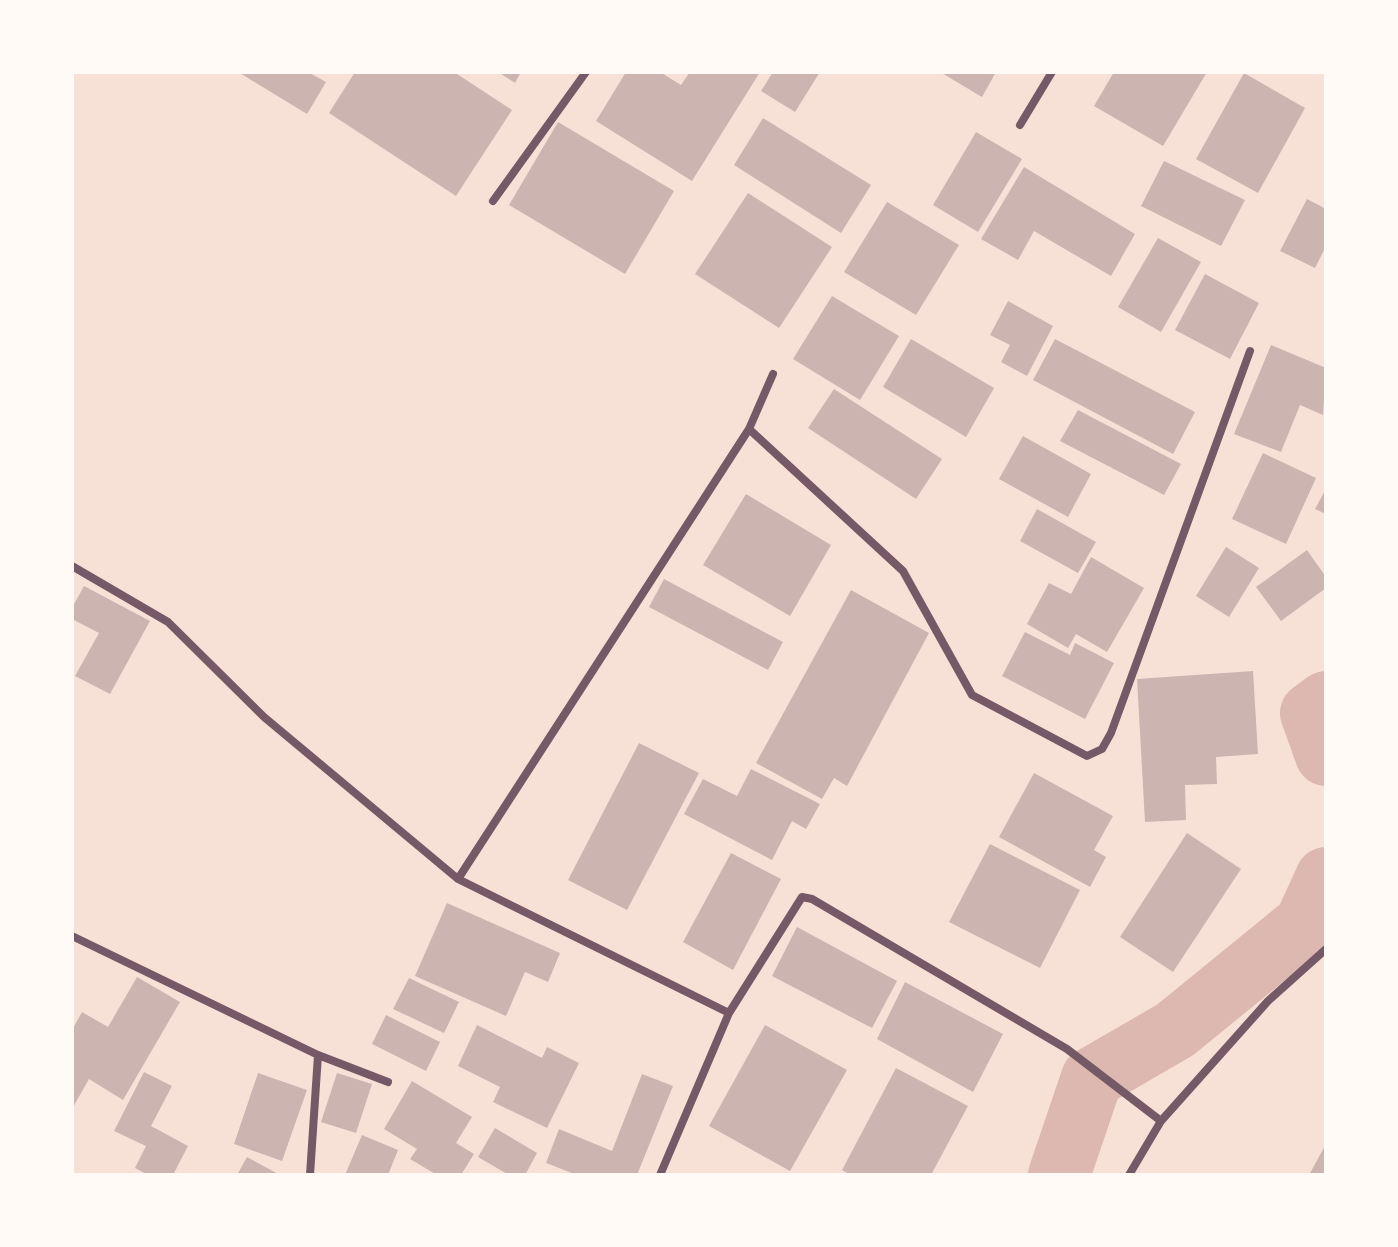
<!DOCTYPE html>
<html>
<head>
<meta charset="utf-8">
<style>
  body { margin:0 }
  #map { position:relative; width:1398px; height:1247px; overflow:hidden; background:#f7e1d7; font-family:"Source Serif 4",serif }
  canvas { display:block }
  .frame { position:absolute; inset:0; border:74px solid #fffaf5; pointer-events:none }
</style>
</head>
<body>
<div id="map">
<canvas width="1398" height="1247"></canvas>
<div class="frame"></div>
</div>
<script>
const ctx = document.querySelector('canvas').getContext('2d');
ctx.lineJoin = 'round';
function shape(rows) {
  const path = new Path2D();
  for (const r of rows) {
    path.moveTo(r[0], r[1]);
    for (let i = 2; i < r.length; i += 2) path.lineTo(r[i], r[i + 1]);
  }
  return path;
}
function stroke(path, color, width, dash) {
  ctx.strokeStyle = color;
  ctx.lineWidth = width;
  ctx.lineCap = dash ? 'butt' : 'round';
  ctx.setLineDash(dash || []);
  ctx.stroke(path);
}
function fill(path, color) {
  ctx.fillStyle = color;
  ctx.fill(path, 'evenodd');
}
const canal = shape([
  [1326,702,1311,713,1326,755],
  [1059,1175,1092,1078,1175,1030,1305,924,1326,878]
]);
const building = shape([
  [238,72,308,72,326,82,307,114],
  [355,72,454,72,512,110,456,196,329,113],
  [498,72,521,72,515,83],
  [626,72,660,72,681,85,690,72,760,72,692,181,596,121],
  [773,72,820,72,795,112,761,91],
  [940,72,996,72,982,97],
  [1114,72,1207,72,1163,146,1094,106],
  [1244,73,1305,108,1258,193,1196,159],
  [763,118,871,185,841,233,734,165],
  [558,122,674,191,625,274,509,205],
  [976,132,1022,159,978,232,933,205],
  [1164,161,1245,200,1221,246,1141,206],
  [1024,167,1135,234,1111,276,1034,231,1018,260,981,239],
  [748,193,832,247,779,328,695,274],
  [1307,199,1326,209,1326,246,1315,268,1280,251],
  [887,202,959,245,916,315,844,272],
  [1158,238,1201,262,1161,332,1118,307],
  [1205,274,1259,303,1230,359,1175,330],
  [832,296,899,336,860,400,793,359],
  [1008,301,1053,326,1027,376,1001,362,1010,345,990,335],
  [911,339,994,388,966,437,883,387],
  [1055,339,1195,412,1173,454,1033,380],
  [1271,345,1326,368,1323,415,1300,405,1281,452,1234,434],
  [834,389,942,459,916,499,808,428],
  [1078,410,1181,464,1164,495,1060,441],
  [1023,436,1091,474,1068,517,999,479],
  [1263,453,1316,478,1286,544,1232,519],
  [1326,489,1326,514,1315,509],
  [746,494,831,545,790,616,703,565],
  [1037,509,1096,542,1078,573,1020,541],
  [1226,547,1259,568,1229,617,1196,596],
  [1307,550,1326,577,1326,588,1281,621,1256,587],
  [1091,557,1144,588,1107,652,1076,634,1068,648,1027,624,1049,583,1071,594],
  [664,579,783,642,768,670,649,607],
  [84,586,150,621,110,694,75,676,99,633,72,619,72,608],
  [851,590,929,633,847,786,834,778,822,799,756,763],
  [1025,632,1070,655,1075,643,1114,663,1085,719,1002,676],
  [1253,671,1258,754,1216,757,1217,784,1185,785,1186,820,1145,822,1137,679],
  [639,743,699,773,627,910,568,880],
  [751,769,820,804,806,829,792,821,772,860,684,814,703,779,737,796],
  [1034,773,1113,816,1094,850,1106,857,1090,887,999,837],
  [1187,833,1241,869,1173,972,1120,937],
  [990,844,1080,890,1040,968,949,922],
  [731,853,781,879,733,970,683,942],
  [447,903,560,953,548,982,525,972,506,1016,415,976],
  [797,927,897,981,872,1028,772,976],
  [137,977,180,1002,123,1100,89,1079,72,1109,72,1030,82,1012,108,1027],
  [409,978,459,1002,444,1033,393,1009],
  [905,982,1003,1034,973,1092,877,1039],
  [386,1015,440,1042,426,1071,372,1044],
  [477,1025,542,1058,547,1047,579,1063,547,1128,493,1102,500,1087,458,1066],
  [765,1025,847,1070,790,1171,709,1126],
  [896,1068,968,1106,931,1175,851,1175,842,1170],
  [144,1072,172,1086,151,1126,188,1146,173,1175,148,1175,135,1168,146,1146,114,1131],
  [258,1073,307,1090,282,1161,234,1144],
  [337,1073,372,1084,356,1133,321,1122],
  [642,1074,673,1086,637,1175,577,1175,546,1163,559,1129,612,1151],
  [412,1081,472,1117,456,1143,474,1154,461,1175,437,1175,410,1159,417,1149,384,1129],
  [495,1128,537,1153,525,1175,509,1175,478,1157],
  [362,1135,398,1150,388,1175,345,1175],
  [1326,1144,1326,1175,1309,1175],
  [247,1157,280,1175,237,1175]
]);
const minor = shape([
  [1020,125,1052,72],
  [493,201,586,72],
  [749,429,903,571,972,695,1087,756,1102,749,1111,733,1250,351],
  [72,566,168,622,264,717,458,879,729,1013],
  [458,879,749,429,773,374],
  [72,936,318,1055,388,1082],
  [310,1175,318,1055],
  [660,1175,729,1013,802,897,812,899,1067,1049,1161,1121],
  [1129,1175,1161,1121,1268,1001,1326,949]
]);
stroke(canal, '#dcb8b0', 62);
fill(building, '#ccb4b1');
stroke(minor, '#755966', 8);
</script>
</body>
</html>
